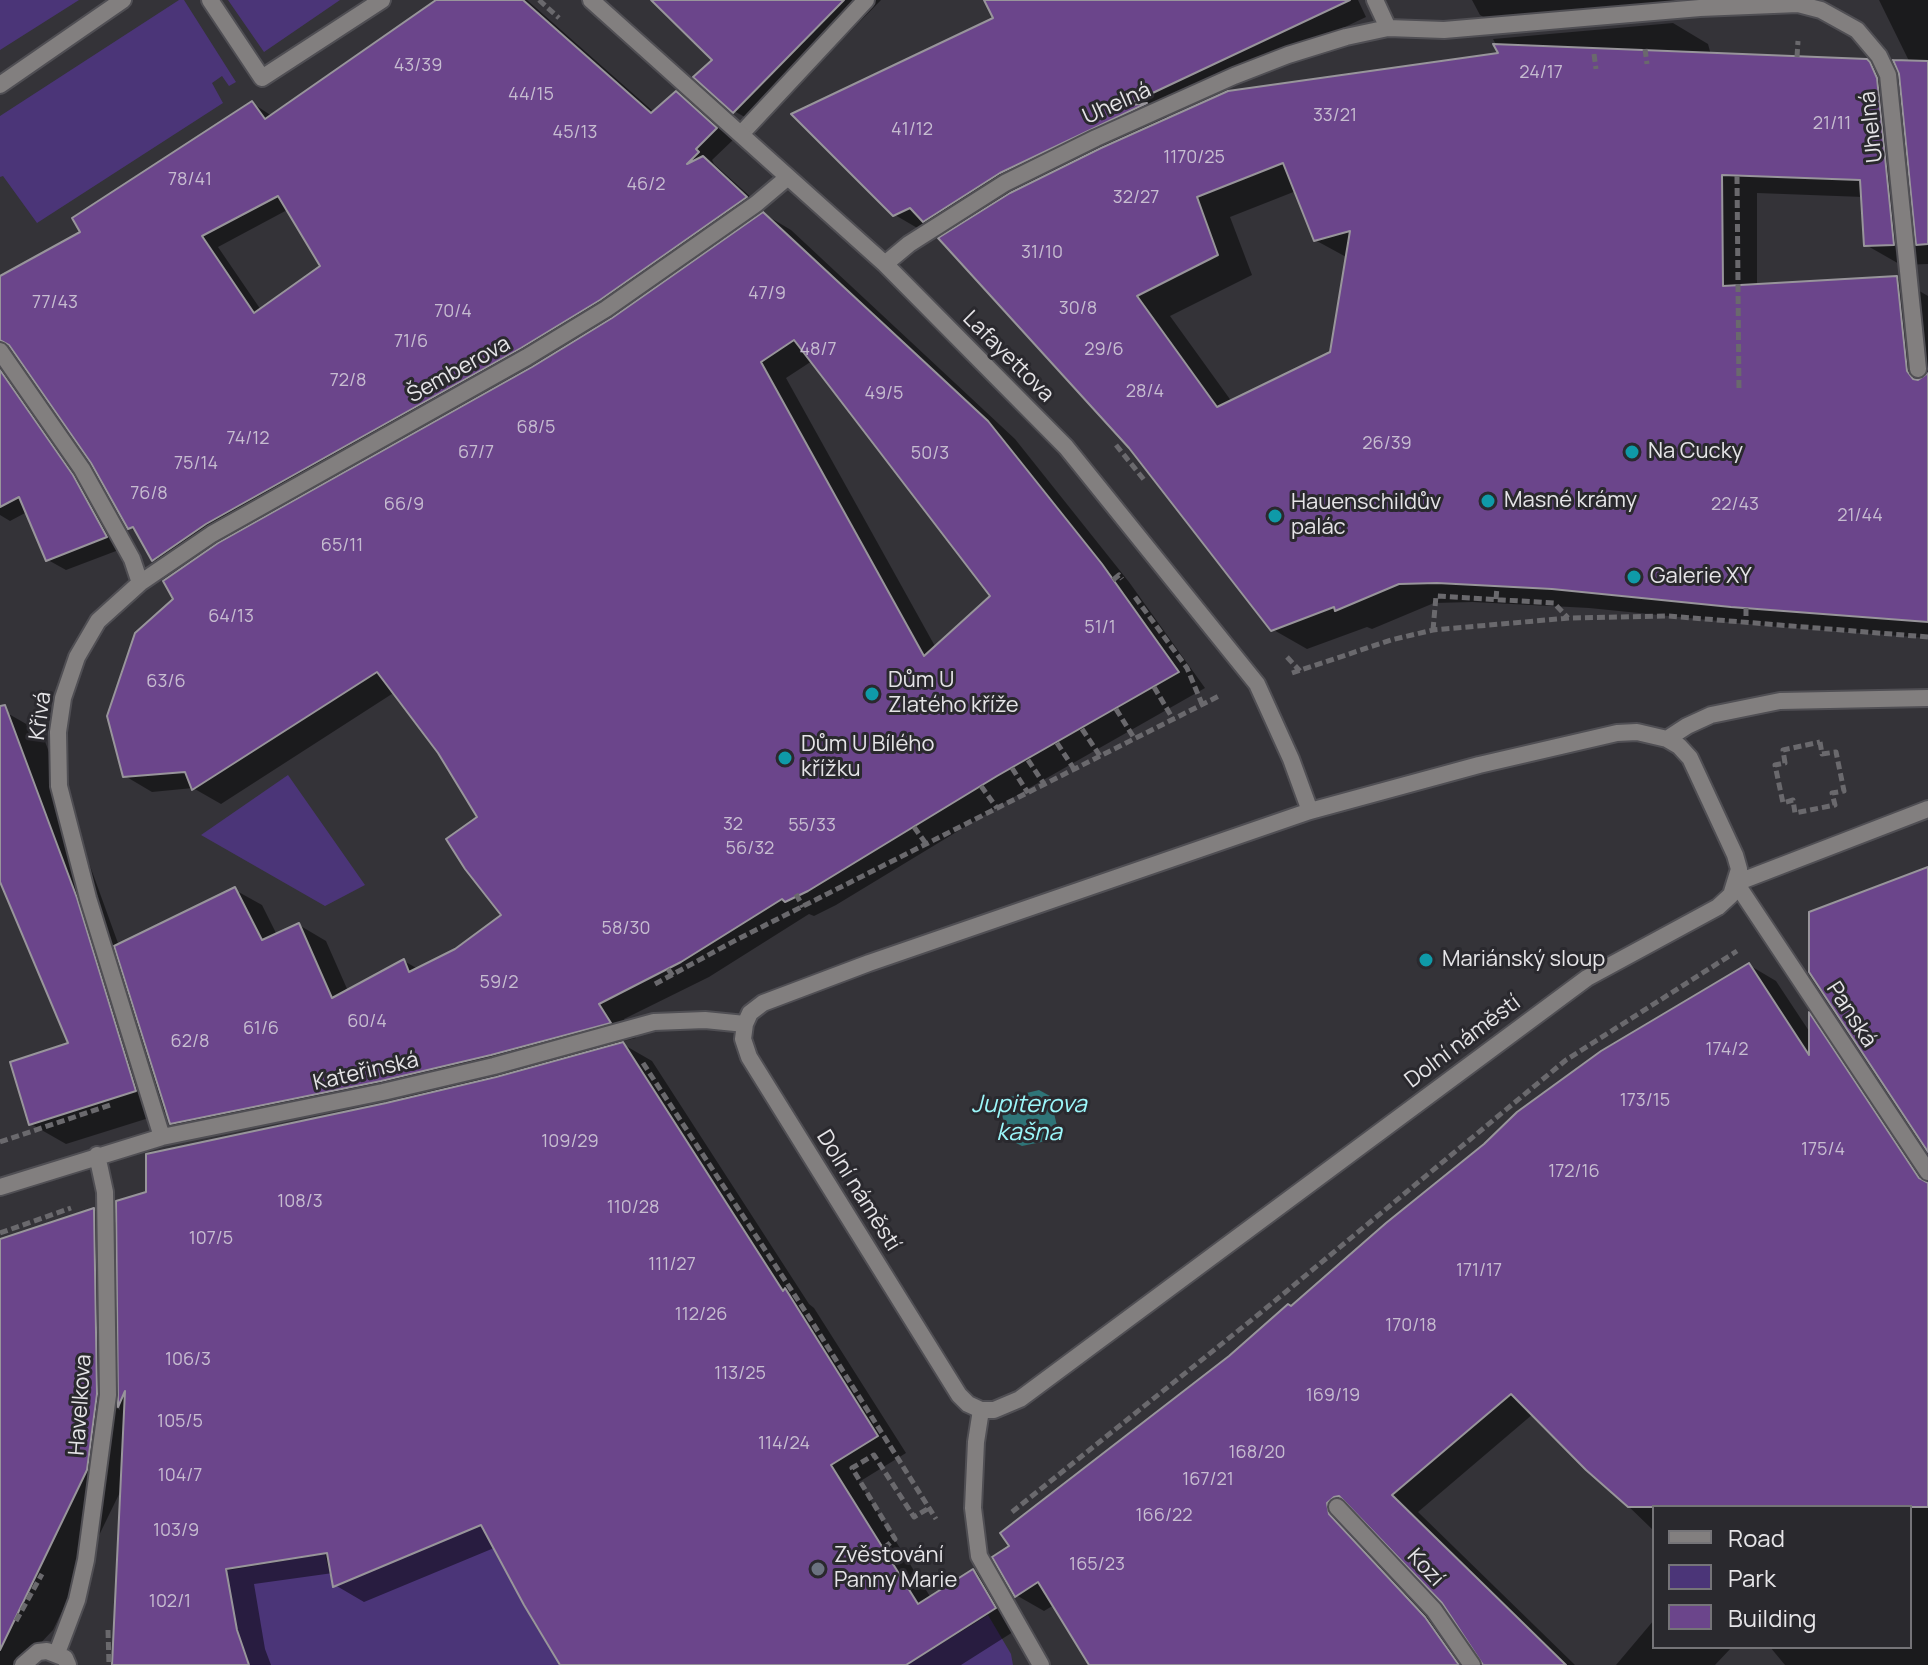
<!DOCTYPE html>
<html>
<head>
<meta charset="utf-8">
<style>
  body { margin:0 }
  #map { position:relative; width:1928px; height:1665px; overflow:hidden; background:#343338; font-family:Manrope,sans-serif }
  canvas { display:block }
  .legend { position:absolute; left:1652px; top:1505px; width:260px; height:144px; box-sizing:border-box; background:#2a292e; border:2px solid #757478; margin:0; padding:10px 14px; list-style:none; font-size:24px; color:#e5e4e7 }
  .legend li { display:flex; align-items:center; gap:16px; height:40px }
  .legend b { width:40px; border:2px solid #757478 }
</style>
</head>
<body>
<div id="map">
<canvas width="1928" height="1665"></canvas>
<ul class="legend">
<li><b style="height:10px;background:#827f7f"></b>Road</li>
<li><b style="height:22px;background:#4b3578"></b>Park</li>
<li><b style="height:22px;background:#6b458b"></b>Building</li>
</ul>
</div>
<script>
const ctx = document.querySelector('canvas').getContext('2d');
ctx.lineJoin = 'round';
function fill(path, color) {
  ctx.fillStyle = color;
  ctx.fill(path, 'evenodd');
}
function shape(rows) {
  const path = new Path2D();
  for (const r of rows) {
    path.moveTo(r[0], r[1]);
    for (let i = 2; i < r.length; i += 2) path.lineTo(r[i], r[i + 1]);
  }
  return path;
}
function stroke(path, color, width, dash) {
  ctx.strokeStyle = color;
  ctx.lineWidth = width;
  ctx.lineCap = dash ? 'butt' : 'round';
  ctx.setLineDash(dash || []);
  ctx.stroke(path);
}
function drawText(font, color, halo, rows, align = 'center') {
  ctx.font = font + ' Manrope,sans-serif';
  ctx.lineWidth = 6;
  ctx.setLineDash([]);
  ctx.textBaseline = 'middle';
  ctx.strokeStyle = halo;
  ctx.fillStyle = color;
  for (const [text, x, y, turn = 0] of rows) {
    ctx.save();
    ctx.translate(x, y);
    ctx.rotate((+turn || 0) * Math.PI / 180);
    ctx.textAlign = isNaN(turn) ? turn : align;
    if (halo) ctx.strokeText(text, 0, 0);
    ctx.fillText(text, 0, 0);
    ctx.restore();
  }
}
const green = shape([
  [0,0,79,0,0,50],
  [179,0,184,0,236,82,229,86,222,76,212,83,223,103,37,223,3,176,0,177,0,116],
  [228,0,340,0,264,52],
  [288,775,365,885,325,906,201,835],
  [470,1505,533,1622,560,1665,249,1665,237,1630,224,1571,325,1554,333,1587],
  [988,1615,1011,1654,1013,1665,907,1665]
]);
const water = shape([
  [1039,1090,1050,1096,1057,1126,1051,1140,1022,1146,1008,1139,1001,1110,1010,1097]
]);
const shadow = shape([
  [440,0,527,0,655,113,676,94,694,104,734,139,712,160,714,164,763,208,225,534,172,570,154,560,138,533,130,528,93,462,15,352,11,352,6,362,124,548,66,570,48,560,27,512,10,521,0,515,0,278,83,232,252,103,272,116],
  [289,209,323,267,261,310,218,247],
  [655,0,881,0,759,125,734,111,715,60],
  [987,0,1358,0,1366,17,1162,114,1170,119,1501,54,1493,39,1673,23,1708,44,1711,55,1867,61,1902,81,1910,63,1879,0,1928,0,1928,264,1901,265,1866,245,1863,197,1757,193,1757,286,1897,278,1928,296,1928,638,1768,626,1589,608,1473,602,1434,603,1372,629,1367,627,1307,649,1272,629,1130,446,948,234,930,224,919,229,895,215,996,18],
  [1872,73,1903,90,1903,95,1870,76],
  [1296,191,1315,240,1348,258,1332,353,1232,402,1170,316,1252,275,1230,217],
  [1472,0,1687,0,1691,13,1504,29,1480,15],
  [764,214,791,230,1015,439,1129,582,1205,688,1024,791,836,905,814,916,809,914,709,977,624,1019,636,1038,619,1042,652,1061,809,1304,814,1308,906,1453,859,1482,931,1598,974,1571,1003,1588,1024,1625,961,1665,562,1665,494,1548,364,1602,335,1585,333,1573,254,1584,265,1649,271,1665,116,1665,112,1648,115,1646,123,1486,53,1630,20,1665,0,1665,0,1240,94,1210,118,1224,403,1101,403,1097,198,1139,171,1123,168,1112,66,1144,31,1124,71,1045,0,877,0,716,7,713,42,733,119,946,235,890,262,905,277,935,299,925,326,941,348,991,404,961,418,969,456,951,504,915,480,817,440,752,395,692,221,804,193,788,152,792,125,776,533,368,613,320],
  [812,361,992,597,936,648,786,378],
  [89,1388,120,1405,120,1410,87,1391],
  [1749,965,1776,981,1811,1034,1811,1016,1836,1031,1928,1168,1928,1665,1785,1665,1770,1647,1910,1647,1910,1507,1654,1507,1654,1531,1533,1414,1418,1512,1575,1665,1484,1665,1445,1602,1360,1513,1356,1515,1353,1526,1474,1665,1091,1665,1054,1605,1044,1611,1016,1595,1012,1546,1292,1308],
  [1654,1620,1654,1647,1732,1647,1715,1665,1616,1665]
]);
const building = shape([
  [436,0,523,0,651,113,676,91,717,128,696,149,699,152,687,164,703,156,747,197,600,300,521,348,206,524,152,561,133,527,128,529,91,463,9,345,0,340,0,276,80,232,72,218,252,101,265,119,436,0],
  [278,196,320,266,254,313,202,236,278,196],
  [651,0,844,0,733,113,693,77,712,60,651,0],
  [984,0,1350,0,1125,106,1147,103,1000,173,923,222,910,208,893,216,791,114,993,18,984,0],
  [1493,44,1867,59,1870,62,1877,78,1894,245,1864,246,1860,180,1722,175,1723,286,1897,276,1907,371,1913,379,1918,380,1928,373,1928,622,1731,607,1552,589,1437,583,1399,584,1335,611,1334,607,1271,631,1129,448,938,238,1010,193,1101,148,1228,91,1498,53,1493,44],
  [1283,163,1314,241,1350,231,1330,352,1217,407,1137,296,1218,255,1197,197,1283,163],
  [1893,60,1928,61,1928,244,1916,245,1899,74,1893,60],
  [763,212,988,421,1102,564,1179,672,997,776,808,891,785,902,782,899,681,962,599,1004,611,1023,491,1055,381,1081,170,1124,114,946,235,887,262,940,299,923,332,998,404,959,409,972,455,949,501,915,465,869,446,839,477,817,438,753,377,672,192,790,185,772,123,777,107,716,135,633,173,599,163,581,218,543,532,367,612,318,763,212],
  [794,340,990,596,924,656,761,362,794,340],
  [0,370,73,475,107,537,46,561,19,497,0,507,0,370],
  [5,705,77,898,136,1091,29,1125,10,1062,68,1043,0,882,0,706,5,705],
  [1928,867,1928,1152,1809,972,1809,912,1928,867],
  [1749,963,1809,1055,1809,1012,1919,1178,1928,1183,1928,1507,1628,1507,1586,1470,1511,1394,1392,1495,1566,1665,1483,1665,1442,1603,1339,1496,1334,1497,1327,1503,1329,1514,1425,1617,1459,1665,1089,1665,1038,1582,1015,1597,992,1557,1009,1546,1000,1533,1229,1356,1288,1304,1291,1306,1386,1223,1484,1144,1517,1112,1601,1051,1749,963],
  [623,1042,783,1291,785,1288,878,1436,831,1465,918,1604,973,1569,996,1608,906,1665,560,1665,524,1605,481,1525,333,1587,327,1553,226,1569,237,1630,249,1665,112,1665,125,1391,118,1407,116,1201,146,1192,146,1154,386,1103,496,1077,623,1042],
  [94,1208,97,1394,87,1470,0,1650,0,1239,94,1208]
]);
const path = shape([
  [539,0,559,18],
  [1645,49,1647,64],
  [1594,54,1596,69],
  [1797,57,1798,41],
  [1737,176,1739,392],
  [1116,445,1145,481],
  [1113,580,1119,575,1122,579],
  [1135,597,1187,668,1202,704],
  [1496,599,1497,587],
  [1746,608,1746,622],
  [1433,630,1436,596,1554,603,1568,618],
  [1287,657,1300,671],
  [1292,673,1391,640,1433,630,1569,618,1668,616,1928,637],
  [1154,687,1173,719],
  [1116,709,1134,738],
  [1082,729,1100,756],
  [1820,742,1822,754,1836,752,1844,791,1832,793,1835,805,1795,813,1793,800,1783,803,1775,765,1785,763,1783,750,1820,742],
  [1057,743,1074,769],
  [1028,760,1044,784],
  [1012,768,1028,793],
  [981,786,997,808],
  [914,827,927,845],
  [796,894,803,907],
  [668,969,673,976],
  [655,984,736,940,1219,696],
  [643,1063,807,1314,936,1519],
  [0,1142,113,1104],
  [0,1233,71,1208],
  [1012,1512,1259,1314,1566,1060,1737,951],
  [884,1548,895,1539,852,1468,874,1455,914,1517,929,1508],
  [16,1621,42,1574],
  [108,1630,109,1665]
]);
const service = shape([
  [741,134,866,0]
]);
const pedestrian = shape([
  [591,0,885,264,1066,447,1257,684,1291,759,1310,811],
  [1375,0,1388,28],
  [885,264,909,244,1005,183,1096,138,1234,76,1288,55,1346,37,1388,28,1444,30,1700,8,1798,4,1821,10,1857,30,1879,56,1888,75,1918,369],
  [0,351,82,469,132,559,140,583],
  [1637,732,1667,739,1679,746,1690,758,1735,855,1739,869,1731,895,1718,907,1587,978,1020,1399,994,1410,981,1410,968,1404,959,1395,749,1057,743,1039,745,1024,750,1013,763,1003,869,963,1310,811,1479,765,1617,733,1637,732],
  [1667,739,1687,726,1711,715,1780,701,1928,698],
  [1736,883,1928,1172],
  [1736,883,1928,809],
  [162,1137,88,898,59,786,58,732,63,698,77,657,98,621,140,583,212,534,527,357,606,309,756,204,788,177],
  [0,1187,162,1137,383,1092,494,1066,654,1022,705,1020,745,1024],
  [981,1410,976,1442,973,1508,979,1556,1041,1665],
  [1337,1507,1434,1610,1472,1665],
  [57,1653,77,1600,86,1560,108,1395,105,1192,97,1155],
  [23,1665,38,1652,47,1651,65,1658,68,1665]
]);
const minor = shape([
  [210,0,262,78,382,0],
  [0,85,123,0]
]);
const markers = [
  [1632,452,8,"#0f9aa8"],
  [1488,501,8,"#0f9aa8"],
  [1275,516,8,"#0f9aa8"],
  [1634,577,8,"#0f9aa8"],
  [872,694,8,"#0f9aa8"],
  [785,758,8,"#0f9aa8"],
  [1426,960,8,"#0f9aa8"],
  [818,1569,8,"#6b7280"]
];
const numberNames = [
  ["43/39",418,66],
  ["24/17",1541,73],
  ["44/15",531,95],
  ["33/21",1335,116],
  ["21/11",1832,124],
  ["41/12",912,130],
  ["45/13",575,133],
  ["1170/25",1194,158],
  ["78/41",190,180],
  ["46/2",646,185],
  ["32/27",1136,198],
  ["31/10",1042,253],
  ["47/9",767,294],
  ["77/43",55,303],
  ["30/8",1078,309],
  ["70/4",453,312],
  ["71/6",411,342],
  ["48/7",818,350],
  ["29/6",1104,350],
  ["72/8",348,381],
  ["28/4",1145,392],
  ["49/5",884,394],
  ["68/5",536,428],
  ["74/12",248,439],
  ["26/39",1387,444],
  ["67/7",476,453],
  ["50/3",930,454],
  ["75/14",196,464],
  ["76/8",149,494],
  ["66/9",404,505],
  ["22/43",1735,505],
  ["21/44",1860,516],
  ["65/11",342,546],
  ["64/13",231,617],
  ["51/1",1100,628],
  ["63/6",166,682],
  ["32",733,825],
  ["55/33",812,826],
  ["56/32",750,849],
  ["58/30",626,929],
  ["59/2",499,983],
  ["60/4",367,1022],
  ["61/6",261,1029],
  ["62/8",190,1042],
  ["174/2",1727,1050],
  ["173/15",1645,1101],
  ["109/29",570,1142],
  ["175/4",1823,1150],
  ["172/16",1574,1172],
  ["108/3",300,1202],
  ["110/28",633,1208],
  ["107/5",211,1239],
  ["111/27",672,1265],
  ["171/17",1479,1271],
  ["112/26",701,1315],
  ["170/18",1411,1326],
  ["106/3",188,1360],
  ["113/25",740,1374],
  ["169/19",1333,1396],
  ["105/5",180,1422],
  ["114/24",784,1444],
  ["168/20",1257,1453],
  ["104/7",180,1476],
  ["167/21",1208,1480],
  ["166/22",1164,1516],
  ["103/9",176,1531],
  ["165/23",1097,1565],
  ["102/1",170,1602]
];
const streetNames = [
  ["Uhelná",1117,104,-24],
  ["Uhelná",1872,127,-96],
  ["Lafayettova",1008,357,45],
  ["Šemberova",459,370,-29],
  ["Křivá",41,716,-82],
  ["Panská",1851,1015,57],
  ["Dolní náměstí",1463,1042,-37],
  ["Kateřinská",366,1072,-13],
  ["Dolní náměstí",858,1191,58],
  ["Havelkova",81,1405,-86],
  ["Kozí",1425,1568,47]
];
const poiNames = [
  ["Na Cucky",1648,452],
  ["Masné krámy",1504,501],
  ["Hauenschildův",1291,503],
  ["palác",1291,528],
  ["Galerie XY",1650,577],
  ["Dům U",888,681],
  ["Zlatého kříže",888,706],
  ["Dům U Bílého",801,745],
  ["křížku",801,770],
  ["Mariánský sloup",1442,960],
  ["Zvěstování",834,1556],
  ["Panny Marie",834,1581]
];
const waterNames = [
  ["Jupiterova",1029,1105],
  ["kašna",1029,1133]
];
fill(green, '#4b3578');
fill(water, '#2f7578');
fill(shadow, '#0007');
fill(building, '#6b458b');
stroke(building, '#98959b', 2);
stroke(service, '#504f54', 20);
stroke(pedestrian, '#504f54', 20);
stroke(minor, '#504f54', 20);
stroke(path, '#6a696d', 5, [8, 4]);
stroke(service, '#827f7f', 16);
stroke(pedestrian, '#827f7f', 16);
stroke(minor, '#827f7f', 16);
for (const [x, y, r, color] of markers) {
  const dot = new Path2D();
  dot.arc(x, y, r, 0, 2 * Math.PI);
  ctx.fillStyle = color;
  ctx.fill(dot);
  stroke(dot, '#2a292e', 3);
}
drawText('18px', '#c6bcd0', null, numberNames);
drawText('22px', '#e5e4e7', '#2a292e', streetNames);
drawText('22px', '#e5e4e7', '#2a292e', poiNames, 'left');
drawText('italic 24px', '#9bf7fa', '#2a292e', waterNames);
</script>
</body>
</html>
